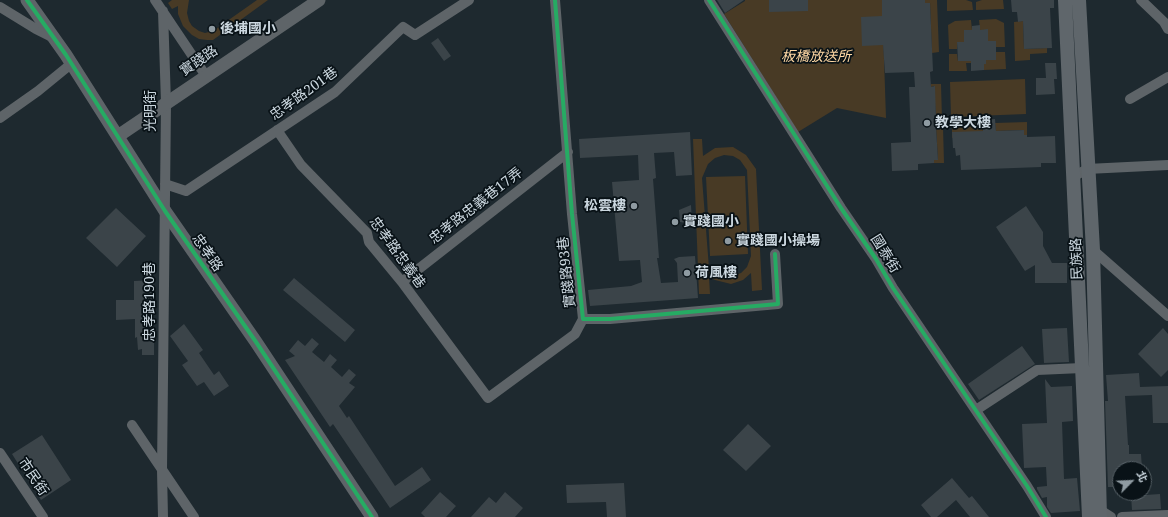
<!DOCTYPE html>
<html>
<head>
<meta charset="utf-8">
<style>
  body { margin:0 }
  #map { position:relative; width:1168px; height:517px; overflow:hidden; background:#1e292f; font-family:"Noto Serif","Noto Sans TC",serif }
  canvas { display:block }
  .north { position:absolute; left:1112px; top:461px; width:40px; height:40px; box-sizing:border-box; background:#091217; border:1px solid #576167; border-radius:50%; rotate:66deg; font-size:11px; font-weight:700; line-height:16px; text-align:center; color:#ccd8e0 }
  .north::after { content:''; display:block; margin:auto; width:14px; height:18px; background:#8f9ba2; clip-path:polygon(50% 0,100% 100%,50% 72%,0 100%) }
</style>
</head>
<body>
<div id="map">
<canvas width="1168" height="517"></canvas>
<div class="north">北</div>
</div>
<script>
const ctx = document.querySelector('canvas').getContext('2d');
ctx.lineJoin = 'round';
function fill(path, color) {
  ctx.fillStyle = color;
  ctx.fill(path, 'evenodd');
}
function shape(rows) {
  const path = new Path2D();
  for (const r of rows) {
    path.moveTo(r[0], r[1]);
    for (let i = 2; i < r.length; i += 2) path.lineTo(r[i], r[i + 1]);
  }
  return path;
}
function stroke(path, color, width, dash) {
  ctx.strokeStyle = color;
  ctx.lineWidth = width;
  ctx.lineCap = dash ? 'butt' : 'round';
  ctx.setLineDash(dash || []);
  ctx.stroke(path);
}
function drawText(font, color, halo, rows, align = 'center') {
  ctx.font = font + ' "Noto Serif","Noto Sans TC",serif';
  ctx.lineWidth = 3.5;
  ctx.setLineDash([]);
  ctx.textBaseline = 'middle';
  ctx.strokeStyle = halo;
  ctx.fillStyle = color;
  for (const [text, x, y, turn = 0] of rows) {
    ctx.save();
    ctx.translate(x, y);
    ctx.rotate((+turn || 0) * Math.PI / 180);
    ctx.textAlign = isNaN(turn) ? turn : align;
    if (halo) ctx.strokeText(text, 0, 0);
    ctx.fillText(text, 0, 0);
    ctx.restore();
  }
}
const green = shape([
  [172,0,189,0,187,13,189,21,192,26,199,31,205,33,213,31,257,0,268,0,213,40,207,40,199,39,192,35,183,26,178,14,178,6,172,9,168,3],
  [745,0,882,0,886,118,837,108,798,132,724,14,745,1],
  [925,0,937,0,939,52,932,53,930,3,925,3],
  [947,0,966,0,972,2,973,10,947,11],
  [982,0,1003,0,1004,9,976,10,976,2],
  [996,19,1004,23,1005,47,996,47,996,41,988,41,988,30,980,30,979,20],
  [971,20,972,30,964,30,964,42,957,42,957,49,949,49,948,25,955,21],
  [1023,21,1024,49,1047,48,1047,53,1030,54,1030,60,1015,61,1014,22],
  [996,52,1005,52,1006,69,984,70,984,64,986,64,986,60,996,60],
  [949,54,957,54,958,61,971,61,971,63,966,63,967,71,949,71],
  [1025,79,1026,114,951,117,950,82],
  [931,84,941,84,942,119,936,119,934,86,931,87],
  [1027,122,1027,135,1024,135,1024,130,996,131,995,123],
  [982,123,983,131,952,138,952,125],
  [936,127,943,127,944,163,934,163,934,160,938,160],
  [693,139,702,139,703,156,715,148,733,147,746,155,756,169,762,290,752,291,751,273,743,280,731,284,715,280,709,277,710,294,699,294],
  [724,155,733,156,740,160,747,170,751,256,747,267,741,273,728,277,723,277,715,274,709,268,702,178,708,164,715,158],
  [745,176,748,254,710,256,706,177]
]);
const building = shape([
  [717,0,744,0,725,13],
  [769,0,808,0,808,11,769,12],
  [882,0,925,0,925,3,930,3,933,71,930,72,931,87,935,86,936,119,942,119,943,127,936,127,938,160,934,160,934,163,918,164,918,170,892,171,891,143,911,142,909,87,915,87,914,72,885,73,883,45,862,46,861,17,882,16],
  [1011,0,1054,0,1054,8,1050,8,1052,48,1024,49,1023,21,1018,22,1017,12,1012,12],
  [980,25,980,30,988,29,988,41,996,41,996,60,986,60,986,64,984,64,984,70,971,71,971,61,958,61,957,42,964,42,964,30,972,30,972,26],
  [438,38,451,56,444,61,431,43],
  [1045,63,1056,63,1057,79,1054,79,1055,94,1036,95,1036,78,1046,78],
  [995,119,996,131,1024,130,1024,135,1027,135,1027,137,1055,136,1056,163,1041,163,1041,167,961,170,960,155,956,156,955,148,953,148,952,132,983,131,982,120],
  [690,132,692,175,676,176,674,152,654,153,656,178,653,179,659,258,657,258,661,283,678,282,677,263,674,259,679,257,695,256,698,298,590,306,588,290,631,286,642,282,640,260,619,261,612,182,639,180,638,155,580,158,579,139],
  [691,205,692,224,680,222,679,210],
  [1026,206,1043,232,1043,246,1052,263,1067,263,1067,283,1035,283,1035,265,1025,271,996,227],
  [116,208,146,236,117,267,86,238],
  [294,278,355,330,345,342,283,290],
  [154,280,154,355,142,355,142,349,138,350,137,337,135,338,135,319,116,320,116,300,134,300,134,281],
  [184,324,203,350,199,353,214,375,219,371,229,386,214,396,204,382,197,386,182,365,188,361,170,336],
  [1067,328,1069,362,1044,363,1042,329],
  [1163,328,1168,334,1168,370,1161,377,1138,354],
  [312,338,319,344,312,352,324,362,330,354,337,360,331,367,342,377,349,369,356,375,349,383,355,387,339,406,347,418,349,416,395,486,422,467,431,480,390,508,333,424,330,427,285,360,295,356,289,351,298,340,305,346],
  [1022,346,1035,364,979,400,968,384],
  [1139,373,1140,387,1168,386,1168,423,1153,423,1152,395,1125,396,1128,445,1129,445,1129,454,1141,454,1142,469,1120,469,1120,487,1108,487,1105,401,1108,401,1106,375],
  [1045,379,1051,387,1072,386,1073,421,1062,422,1064,479,1077,478,1080,511,1051,513,1047,507,1047,497,1042,498,1037,489,1037,487,1047,486,1046,467,1024,468,1022,424,1047,423],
  [748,424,771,446,746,471,723,450],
  [42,435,71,480,41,500,12,454],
  [952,478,969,498,972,496,989,517,970,517,956,500,937,517,931,517,921,505],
  [624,483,626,517,607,517,606,502,567,503,566,485],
  [440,492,456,506,446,517,425,517,421,513],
  [505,492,523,508,515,517,471,517,489,497,496,503],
  [1160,494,1161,509,1132,510,1131,496]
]);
const minor = shape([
  [155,0,206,76],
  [555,0,572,214,583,319,610,319,778,304,775,254],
  [709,0,841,208,876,259,893,288,1027,486,1046,517],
  [1141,0,1164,22,1168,29],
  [0,7,36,29,52,37],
  [163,11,166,103,162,470,163,517],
  [1130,99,1168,77],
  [0,118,38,91,71,64],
  [277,130,301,165,367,233,369,242,402,282,488,398,575,334,583,319],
  [1073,177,1087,169,1168,165],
  [165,184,186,191,335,92,403,27,415,35,469,0],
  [1093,250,1168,316],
  [402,282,568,152],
  [976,410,1037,370,1082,368],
  [132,425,194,517],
  [0,453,43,517],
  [1095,510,1100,510,1111,517],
  [1122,517,1168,515]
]);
const tertiary = shape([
  [27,0,66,55,165,211,256,342,372,517],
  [118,136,319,0]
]);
const secondary = shape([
  [1065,0,1089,517],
  [1079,0,1093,250,1100,517]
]);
const cycleway = shape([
  [27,0,66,55,165,211,256,342,372,517],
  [555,0,572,214,583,319,610,319,778,304,775,254],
  [709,0,841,208,876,259,893,288,1027,486,1046,517]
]);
const markers = [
  [212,29,4,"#8f9ba2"],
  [927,123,4,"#8f9ba2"],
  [634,206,4,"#8f9ba2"],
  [675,222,4,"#8f9ba2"],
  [728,241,4,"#8f9ba2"],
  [687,273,4,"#8f9ba2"]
];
const poiNames = [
  ["後埔國小",220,29],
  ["教學大樓",935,123],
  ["松雲樓",626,206,"right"],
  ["實踐國小",683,222],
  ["實踐國小操場",736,241],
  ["荷風樓",695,273]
];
const parkNames = [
  ["板橋放送所",816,57]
];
const streetNames = [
  ["實踐路",199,61,-34],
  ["忠孝路201巷",304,94,-36],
  ["光明街",151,111,-90],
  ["忠孝路忠義巷17弄",476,206,-38],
  ["忠孝路",207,253,55],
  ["忠孝路忠義巷",397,253,54],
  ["國泰街",885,254,58],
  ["民族路",1077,259,-92],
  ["實踐路93巷",567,272,-96],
  ["忠孝路190巷",150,302,-90],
  ["市民街",33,477,56]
];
fill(green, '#483a25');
fill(building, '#3b4449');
stroke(minor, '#5e6468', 10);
stroke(tertiary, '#5e6468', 13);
stroke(secondary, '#5f666b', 14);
stroke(cycleway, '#26ab63', 4);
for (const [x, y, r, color] of markers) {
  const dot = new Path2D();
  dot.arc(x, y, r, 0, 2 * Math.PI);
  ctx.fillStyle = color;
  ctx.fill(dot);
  stroke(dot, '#091217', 1.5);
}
drawText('bold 14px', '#ccd8e0', '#091217', poiNames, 'left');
drawText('italic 14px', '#ffd8a4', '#091217', parkNames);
drawText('14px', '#ccd8e0', '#091217', streetNames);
</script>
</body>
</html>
